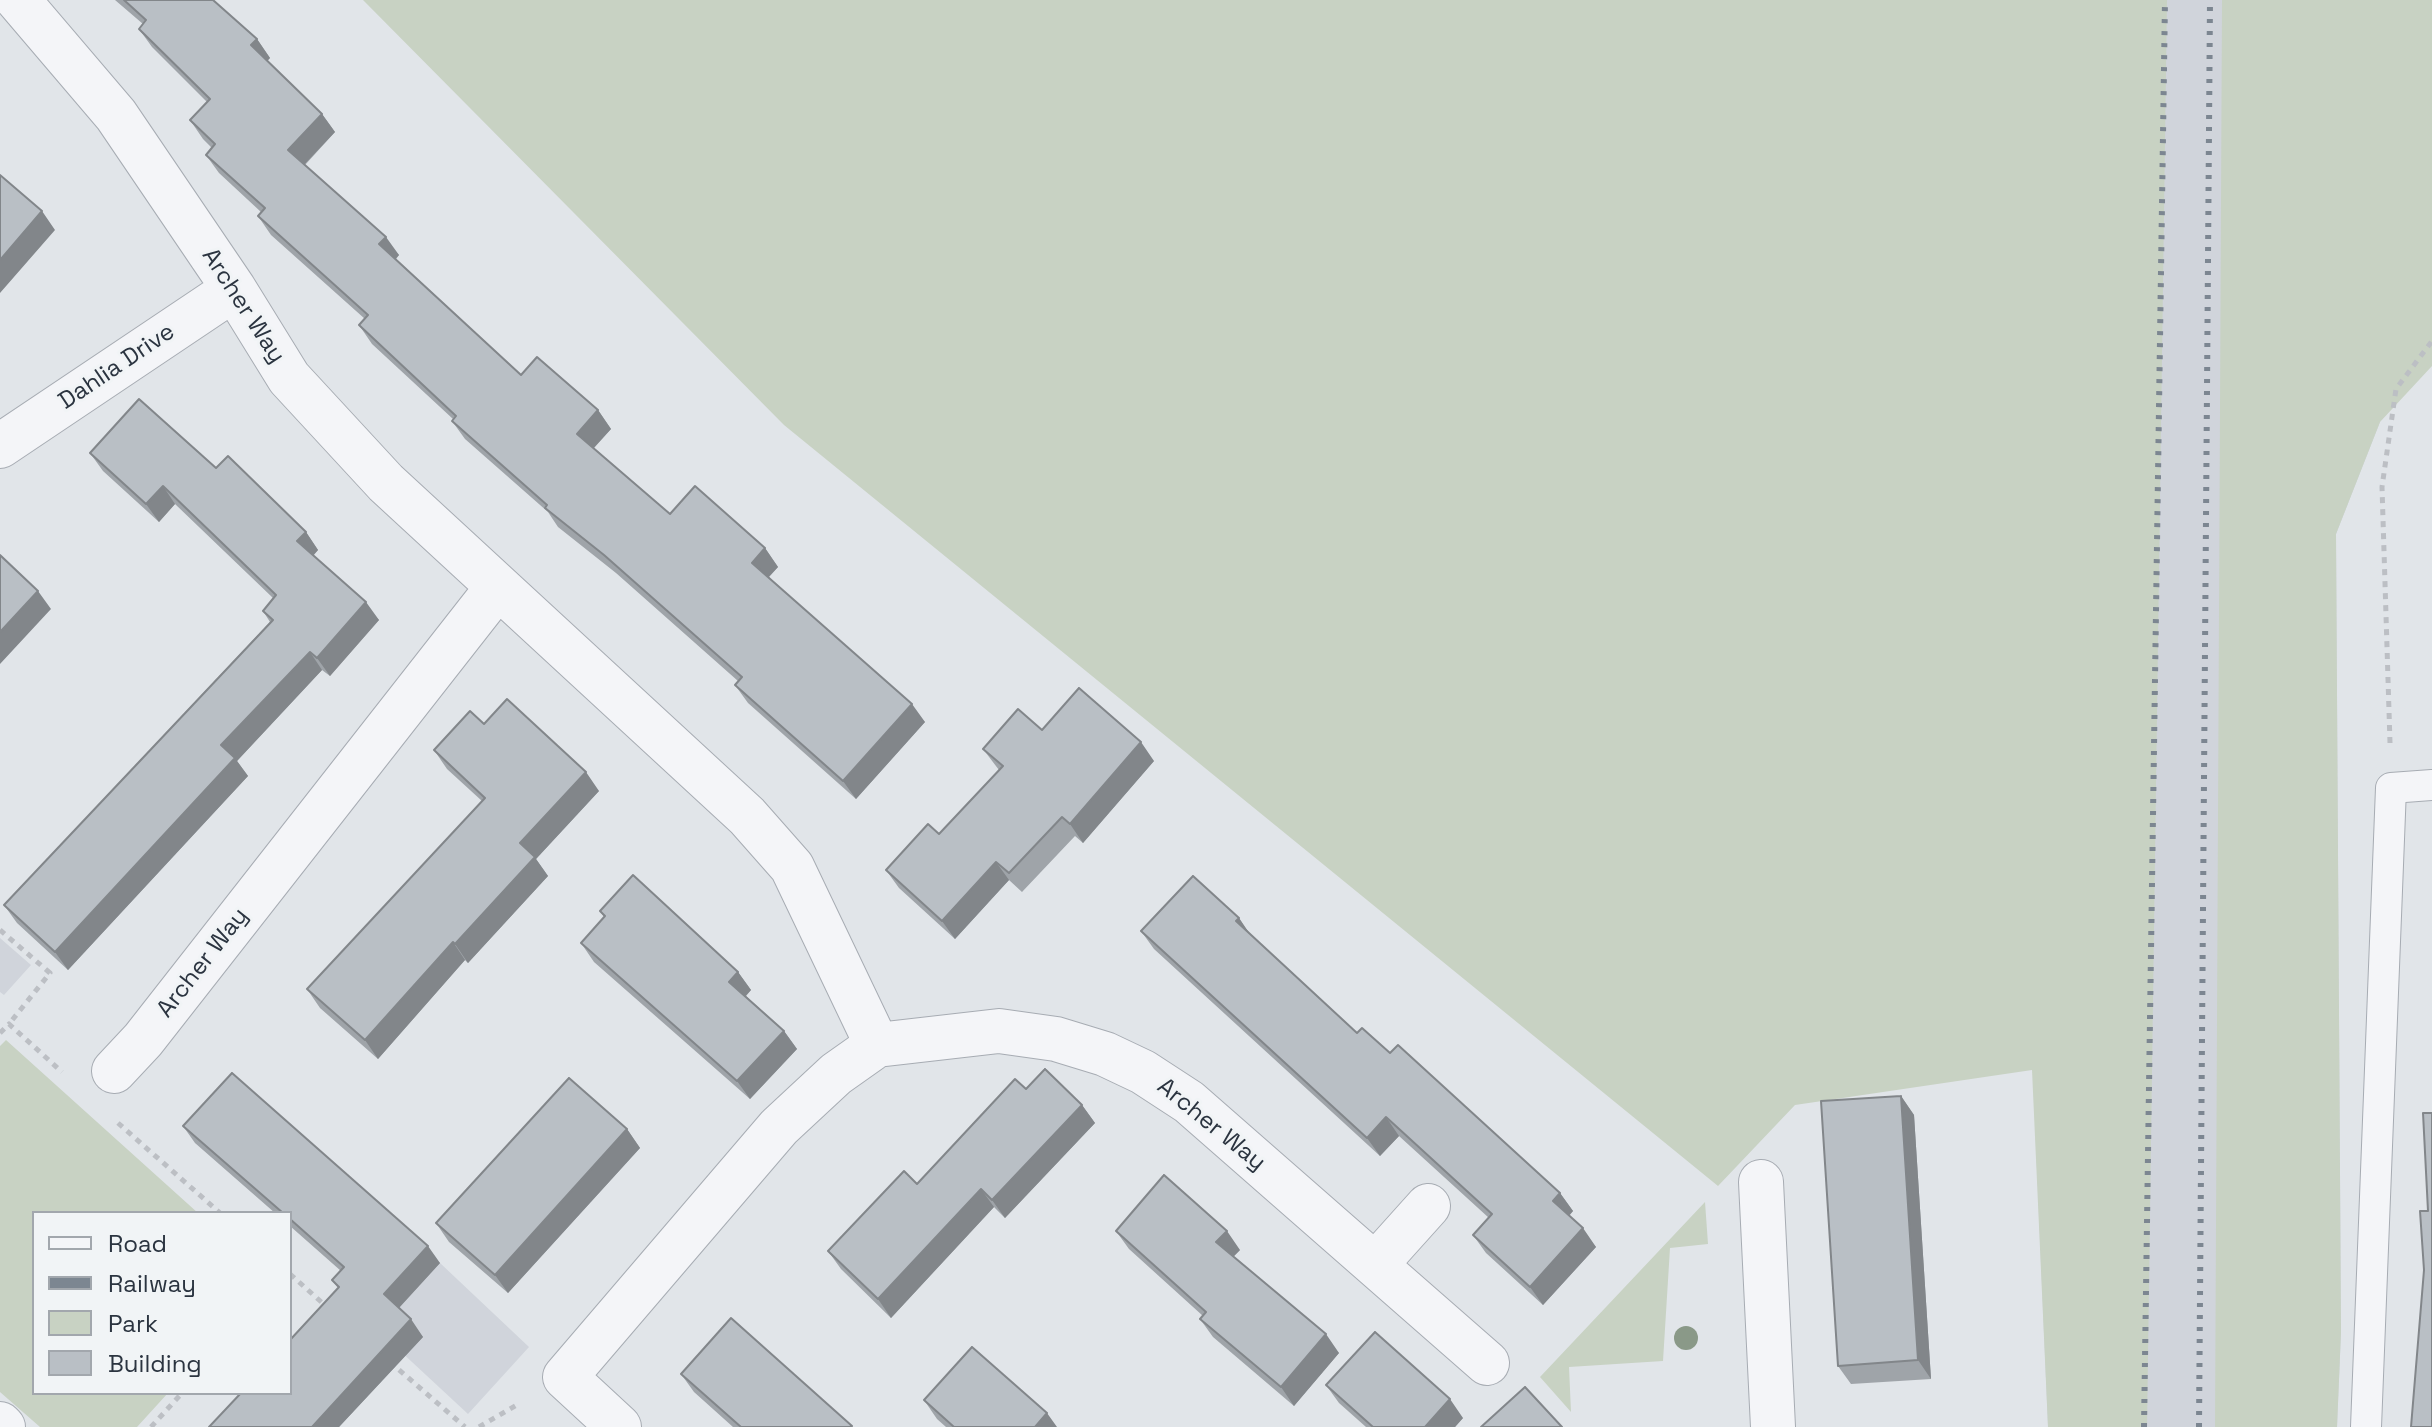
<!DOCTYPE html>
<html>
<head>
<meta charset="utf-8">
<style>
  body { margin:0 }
  #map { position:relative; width:2432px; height:1427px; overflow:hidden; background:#e1e5e9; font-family:"Space Grotesk",sans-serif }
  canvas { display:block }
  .legend { position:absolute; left:32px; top:1211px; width:260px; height:184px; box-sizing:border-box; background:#f1f4f6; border:2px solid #a2a7ad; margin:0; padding:10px 14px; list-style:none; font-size:24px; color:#2b3440 }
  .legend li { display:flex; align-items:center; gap:16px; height:40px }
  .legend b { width:40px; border:2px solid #a2a7ad }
</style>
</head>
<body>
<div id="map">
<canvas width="2432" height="1427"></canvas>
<ul class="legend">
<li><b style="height:10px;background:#f4f5f8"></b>Road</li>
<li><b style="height:10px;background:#7c8691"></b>Railway</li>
<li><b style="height:22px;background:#c8d2c3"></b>Park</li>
<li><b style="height:22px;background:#b9bfc5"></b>Building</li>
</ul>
</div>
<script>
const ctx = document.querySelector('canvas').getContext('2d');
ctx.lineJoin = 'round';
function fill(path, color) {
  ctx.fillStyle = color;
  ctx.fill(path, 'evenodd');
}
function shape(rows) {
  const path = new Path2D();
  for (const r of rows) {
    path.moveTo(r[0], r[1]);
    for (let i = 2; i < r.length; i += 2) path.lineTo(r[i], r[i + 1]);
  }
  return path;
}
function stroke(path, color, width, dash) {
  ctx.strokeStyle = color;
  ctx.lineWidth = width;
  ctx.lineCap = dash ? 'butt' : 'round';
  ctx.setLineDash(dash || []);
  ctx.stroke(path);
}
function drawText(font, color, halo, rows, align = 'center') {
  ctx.font = font + ' "Space Grotesk",sans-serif';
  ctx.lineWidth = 6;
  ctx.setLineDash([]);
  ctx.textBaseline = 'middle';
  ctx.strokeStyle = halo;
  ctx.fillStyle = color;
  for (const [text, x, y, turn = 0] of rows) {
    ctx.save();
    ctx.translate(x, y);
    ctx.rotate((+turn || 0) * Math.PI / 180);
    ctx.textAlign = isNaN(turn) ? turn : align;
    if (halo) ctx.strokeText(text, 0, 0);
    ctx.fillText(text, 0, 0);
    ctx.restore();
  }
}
const built = shape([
  [2025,0,2380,0,2380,422,2336,534,2341,1332,2337,1427,2048,1427,2003,375],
  [0,938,31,965,4,995,0,992],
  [404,1229,529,1347,468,1414,342,1297]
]);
const green = shape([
  [363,0,2167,0,2147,1427,2048,1427,2032,1070,1795,1105,1718,1186,784,425],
  [2222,0,2432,0,2432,366,2380,422,2336,534,2341,1332,2337,1427,2215,1427],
  [6,1040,198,1213,34,1213,34,1393,168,1393,137,1427,40,1427,0,1392,0,1046],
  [1705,1202,1708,1244,1670,1248,1663,1361,1569,1367,1571,1412,1540,1377]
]);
const path = shape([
  [2390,743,2382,487,2396,389,2432,341],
  [0,930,50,973,9,1024],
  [0,1033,9,1024,62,1072],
  [118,1123,220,1213],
  [290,1274,328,1308],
  [390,1362,465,1427],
  [151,1427,182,1393],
  [479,1427,520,1403]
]);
const lane = shape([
  [2366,1427,2391,788,2432,785]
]);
const street = shape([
  [18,0,116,115,234,289,289,378,386,483,747,816,792,867,877,1045,836,1074,779,1127,565,1377,619,1427],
  [0,446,234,289],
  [877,1045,999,1031,1056,1039,1105,1054,1143,1072,1189,1102,1487,1363],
  [114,1071,143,1040,497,588],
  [1761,1182,1773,1427],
  [1375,1265,1428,1206],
  [0,1424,3,1427]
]);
const rail = shape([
  [2144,1427,2165,0],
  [2199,1427,2210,0]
]);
const trees = [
  [1686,1338]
];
const wall = shape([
  [115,0,213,0,257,39,270,58,267,61,322,114,335,132,305,165,399,255,396,259,521,375,598,410,611,429,594,448,670,514,765,548,778,567,769,577,925,722,856,799,748,703,735,685,738,681,616,573,558,527,548,512,465,439,452,421,453,419,372,344,359,325,365,319,271,235,258,216,261,212,219,173,206,155,212,148,203,139,190,120,207,102,152,47,139,29,143,24],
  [90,453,216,468,306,532,318,550,313,556,379,620,330,676,322,670,237,761,248,776,68,970,17,923,4,905,270,622,263,611,273,598,175,504,159,522,103,471],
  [484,724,599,791,536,859,548,876,468,963,465,960,378,1059,320,1008,307,989,482,801,447,769,434,750],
  [1042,730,1154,761,1083,843,1075,836,1022,892,1009,880,955,939,899,888,886,870,939,834,999,770,983,749],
  [600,911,738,972,751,990,746,996,784,1031,797,1049,750,1099,594,962,581,943,604,917],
  [1239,918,1249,934,1357,1033,1390,1053,1560,1193,1573,1211,1569,1216,1596,1247,1543,1305,1486,1253,1473,1235,1489,1218,1399,1136,1380,1156,1154,949,1141,931],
  [1026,1089,1082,1105,1095,1123,1005,1218,994,1207,891,1318,841,1269,828,1251,917,1184],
  [1901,1096,1914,1115,1931,1379,1851,1384,1838,1366],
  [183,1126,440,1263,399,1308,423,1337,339,1427,209,1427,338,1288,332,1280,341,1271,290,1226,290,1213,275,1213,195,1143],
  [627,1129,640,1148,508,1293,449,1242,436,1223],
  [1116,1231,1240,1250,1233,1257,1339,1353,1294,1406,1213,1337,1200,1319,1203,1316,1129,1249],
  [731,1318,852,1427,733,1427,694,1392,681,1374],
  [1326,1385,1463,1418,1455,1427,1366,1427,1339,1403],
  [924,1400,1057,1427,946,1427,937,1419]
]);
const shadedWall = shape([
  [257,39,270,58,264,64,251,45],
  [322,114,335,132,301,168,288,150],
  [42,211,55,230,0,293,0,260],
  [386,237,399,255,392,263,379,244],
  [598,410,611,429,590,452,577,434],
  [163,486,175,504,159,522,146,504],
  [306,532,318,550,309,560,297,541],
  [765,548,778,567,765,581,752,563],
  [38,591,51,609,0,664,0,632],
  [366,602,379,620,330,676,317,658],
  [310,652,322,670,237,761,248,776,68,970,55,952,221,745],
  [912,704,925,722,856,799,843,781],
  [1141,742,1154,761,1083,843,1070,824],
  [586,772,599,791,536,859,548,876,468,963,455,944,520,843],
  [996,862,1009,880,955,939,942,921],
  [1239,918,1252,937,1236,921],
  [453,942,465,960,378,1059,365,1040],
  [738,972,751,990,742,1000,729,982],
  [784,1031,797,1049,750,1099,737,1081],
  [1901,1096,1914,1115,1931,1379,1918,1360],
  [1082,1105,1095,1123,1005,1218,992,1200],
  [1386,1117,1399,1136,1380,1156,1367,1138],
  [627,1129,640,1148,508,1293,495,1275],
  [981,1189,994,1207,891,1318,878,1299],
  [1560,1193,1573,1211,1566,1219,1553,1201],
  [1583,1228,1596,1247,1543,1305,1530,1287],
  [1227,1231,1240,1250,1229,1261,1216,1242],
  [428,1246,440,1263,396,1311,384,1294],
  [411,1319,423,1337,339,1427,312,1427],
  [1326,1334,1339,1353,1294,1406,1281,1387],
  [1450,1399,1463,1418,1455,1427,1425,1427],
  [1047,1413,1057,1427,1035,1427]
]);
const building = shape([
  [124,0,213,0,257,39,251,45,322,114,288,150,386,237,379,244,521,375,537,357,598,410,577,434,670,514,695,486,765,548,752,563,912,704,843,781,735,685,742,677,604,555,545,508,547,505,452,421,456,416,359,325,368,315,258,216,265,208,206,155,215,144,190,120,210,99,139,29,146,20,124,0],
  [0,175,42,211,0,260,0,175],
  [139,399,216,468,228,456,306,532,297,541,366,602,317,658,310,652,221,745,235,758,55,952,4,905,273,620,263,611,276,595,163,486,146,504,90,453,139,399],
  [0,555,38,591,0,632,0,555],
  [1079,688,1141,742,1070,824,1062,817,1009,873,996,862,942,921,886,870,928,824,939,834,1003,766,983,749,1018,709,1042,730,1079,688],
  [507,699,586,772,520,843,535,857,455,944,453,942,365,1040,307,989,485,798,434,750,470,711,484,724,507,699],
  [633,875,738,972,729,982,784,1031,737,1081,581,943,605,916,600,911,633,875],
  [1193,876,1239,918,1236,921,1357,1033,1362,1028,1390,1053,1398,1045,1560,1193,1553,1201,1583,1228,1530,1287,1473,1235,1492,1214,1386,1117,1367,1138,1141,931,1193,876],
  [1045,1069,1082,1105,992,1200,981,1189,878,1299,828,1251,904,1171,917,1184,1015,1079,1026,1089,1045,1069],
  [232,1073,428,1246,384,1294,411,1319,312,1427,209,1427,241,1393,290,1393,290,1340,339,1287,332,1280,344,1267,290,1219,290,1213,283,1213,183,1126,232,1073],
  [569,1078,627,1129,495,1275,436,1223,569,1078],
  [1901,1096,1918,1360,1838,1366,1821,1101,1901,1096],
  [2423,1113,2432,1113,2432,1427,2411,1427,2424,1270,2420,1211,2428,1211,2423,1113],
  [1164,1175,1227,1231,1216,1242,1326,1334,1281,1387,1200,1319,1206,1312,1116,1231,1164,1175],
  [731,1318,852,1426,850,1427,741,1427,681,1374,731,1318],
  [1375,1332,1450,1399,1425,1427,1373,1427,1326,1385,1375,1332],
  [972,1347,1047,1413,1035,1427,954,1427,924,1400,972,1347],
  [1525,1387,1562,1427,1481,1427,1525,1387]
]);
const streetNames = [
  ["Archer Way",243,306,57],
  ["Dahlia Drive",117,367,-34],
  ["Archer Way",203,963,-52],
  ["Archer Way",1211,1125,39]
];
fill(built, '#d0d4db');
fill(green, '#c8d2c3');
stroke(lane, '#a7acb3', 32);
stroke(street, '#a7acb3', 46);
stroke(path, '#bcbfc4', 5, [6, 6]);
stroke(lane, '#f4f5f8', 30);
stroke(street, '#f4f5f8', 44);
stroke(rail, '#7c8691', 6, [4, 8]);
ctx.fillStyle = '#8a9988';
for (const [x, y] of trees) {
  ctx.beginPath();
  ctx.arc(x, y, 12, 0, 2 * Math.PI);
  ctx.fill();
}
fill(wall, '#9fa4a9');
fill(shadedWall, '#82868a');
fill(building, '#b9bfc5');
stroke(building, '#82868a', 2);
drawText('24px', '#2b3440', '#f1f4f6', streetNames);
</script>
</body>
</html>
